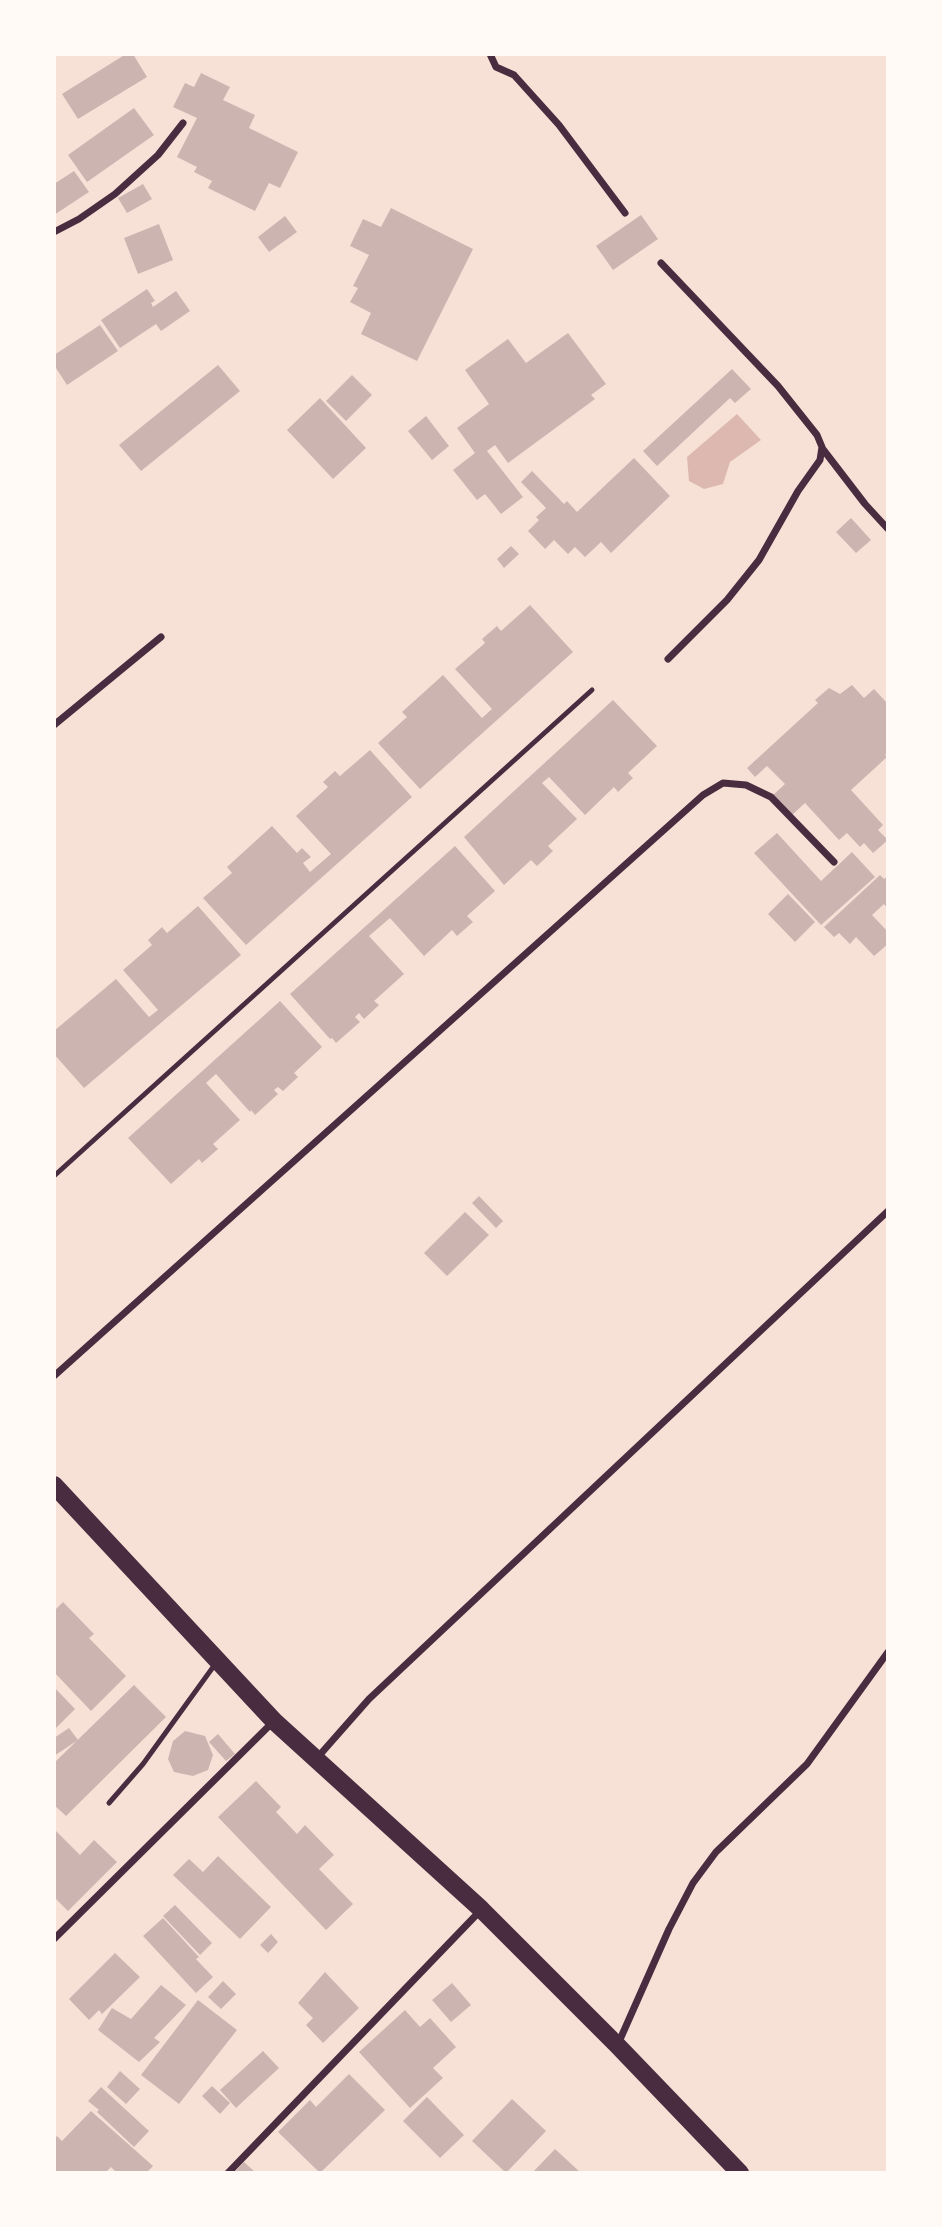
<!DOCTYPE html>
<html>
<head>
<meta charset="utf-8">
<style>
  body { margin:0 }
  #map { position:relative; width:942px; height:2227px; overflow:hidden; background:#f7e1d7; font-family:"Fira Sans",sans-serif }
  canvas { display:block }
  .frame { position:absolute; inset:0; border:56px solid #fffaf5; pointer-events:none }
</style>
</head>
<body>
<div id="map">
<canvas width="942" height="2227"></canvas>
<div class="frame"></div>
</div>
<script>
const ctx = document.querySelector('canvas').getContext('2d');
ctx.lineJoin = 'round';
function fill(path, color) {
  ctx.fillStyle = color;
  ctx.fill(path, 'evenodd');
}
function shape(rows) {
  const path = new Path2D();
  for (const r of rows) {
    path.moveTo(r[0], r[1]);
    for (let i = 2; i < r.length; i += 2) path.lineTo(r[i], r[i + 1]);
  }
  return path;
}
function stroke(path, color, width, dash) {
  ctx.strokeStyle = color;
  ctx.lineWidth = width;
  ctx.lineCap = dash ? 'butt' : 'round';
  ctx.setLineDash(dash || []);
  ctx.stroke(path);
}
const water = shape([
  [737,414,761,440,730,462,723,484,704,489,689,481,687,457]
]);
const building = shape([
  [126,54,133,54,147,77,78,119,62,94],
  [201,73,230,87,223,100,255,115,249,128,298,152,280,188,269,183,255,211,208,188,212,181,194,172,197,167,177,157,197,118,173,107,185,83,194,87],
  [134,108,154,135,87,182,68,155],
  [74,171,89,192,54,215,54,184],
  [143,184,152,199,127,213,118,198],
  [391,208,473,249,417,361,361,334,371,313,350,302,358,288,353,286,369,255,350,246,363,219,381,227],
  [641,215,658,239,613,270,596,246],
  [285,216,297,232,269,252,258,237],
  [159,224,173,260,138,274,124,238],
  [147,289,155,301,151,303,153,307,176,291,190,311,161,331,156,324,120,348,101,320],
  [100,325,118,351,67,385,54,365,54,355],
  [568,333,606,384,591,395,595,399,508,463,495,445,487,451,523,497,501,514,485,494,477,500,453,470,475,453,457,428,489,404,465,370,508,339,526,363],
  [218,365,240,391,141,471,119,445],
  [732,369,751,389,735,403,730,398,657,466,643,451],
  [352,375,372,395,346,421,326,401],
  [320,398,366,448,333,479,287,430],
  [426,416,449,446,432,460,408,431],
  [634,458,670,496,611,553,601,542,585,557,575,547,568,554,554,540,545,549,528,531,539,520,536,517,546,508,521,482,532,471,564,504,567,501,577,512],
  [851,518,871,540,856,553,836,532],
  [511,546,519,554,504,568,497,559],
  [530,605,573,652,420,789,378,743,407,717,402,712,443,675,482,718,492,709,455,669,485,643,482,639,497,626,501,631],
  [852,685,864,698,874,689,888,704,888,752,885,755,887,757,851,790,883,825,878,830,888,840,873,853,864,843,860,847,847,833,839,840,805,803,792,815,773,795,785,784,767,766,755,777,747,768,818,703,815,700,829,688,840,694],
  [613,700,657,746,628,773,633,778,618,792,614,787,585,815,549,777,542,783,577,819,548,846,553,851,537,866,531,860,504,885,464,837],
  [370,750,412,797,246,945,203,898,232,873,227,867,272,826,297,853,302,848,311,857,303,863,310,872,331,854,296,816,328,787,323,782,335,771,340,776],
  [777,833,821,881,852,852,875,877,821,925,754,853],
  [455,846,495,891,467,916,473,922,457,936,452,930,424,956,390,918,369,936,404,974,374,1001,379,1005,364,1019,359,1013,355,1017,360,1022,336,1043,332,1038,330,1039,290,994],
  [880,875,884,879,888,876,888,909,884,904,872,915,888,932,888,944,874,956,856,937,850,944,839,933,834,937,824,927],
  [788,894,815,922,795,942,768,914],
  [198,906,241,955,84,1088,54,1054,54,1031,116,979,149,1017,158,1010,123,970,152,945,148,940,162,927,167,933],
  [280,1001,322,1047,294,1073,298,1077,283,1091,278,1087,274,1090,278,1094,255,1115,251,1110,250,1112,216,1074,206,1083,240,1120,213,1144,218,1149,202,1163,199,1159,171,1184,128,1138],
  [479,1196,503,1221,496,1228,472,1203],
  [465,1212,489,1235,447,1276,424,1253],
  [63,1602,94,1634,89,1638,126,1676,91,1711,54,1672,54,1611],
  [134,1685,166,1717,66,1816,54,1805,54,1763],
  [54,1687,75,1709,54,1730],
  [69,1728,78,1740,54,1756,54,1738],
  [185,1731,205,1736,213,1755,208,1770,193,1776,174,1772,168,1759,173,1741],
  [218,1734,235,1754,226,1761,209,1742],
  [256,1781,281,1807,276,1812,297,1834,305,1825,334,1855,319,1869,353,1904,326,1930,218,1817],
  [54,1829,80,1855,94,1840,117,1862,68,1911,54,1897],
  [218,1856,271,1907,240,1939,173,1875,189,1859,203,1872],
  [175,1905,212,1943,200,1955,163,1916],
  [163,1918,199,1957,196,1959,213,1977,196,1993,143,1936],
  [271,1934,278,1942,268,1953,260,1945],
  [115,1953,140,1977,102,2014,99,2010,89,2020,69,1999],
  [325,1972,359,2008,323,2043,306,2025,313,2018,298,2003],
  [223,1981,236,1994,221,2009,208,1997],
  [452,1983,471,2005,451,2022,432,2000],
  [161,1985,186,2005,154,2038,160,2042,139,2062,98,2030,112,2008,131,2019],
  [198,2000,237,2030,179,2104,141,2075],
  [405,2010,420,2027,430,2018,456,2047,433,2068,443,2078,410,2108,359,2052],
  [263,2051,279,2068,236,2108,220,2090],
  [120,2071,140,2089,126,2104,107,2087],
  [349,2074,385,2110,320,2173,278,2132,310,2100,316,2107],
  [212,2086,230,2103,220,2114,202,2096],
  [101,2087,149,2131,134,2147,97,2112,99,2110,88,2101],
  [427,2097,464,2135,440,2158,403,2121],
  [512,2099,546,2131,506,2173,472,2141],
  [91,2111,153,2166,146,2173,117,2173,111,2167,105,2173,54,2173,54,2139,57,2136,62,2141],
  [555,2149,581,2173,532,2173],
  [244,2162,256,2173,234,2173]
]);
const service = shape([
  [54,1176,592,690],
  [109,1803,143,1764,216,1663]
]);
const minor = shape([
  [490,54,496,67,514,75,559,125,625,213],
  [54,232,79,219,115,194,158,155,183,123],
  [661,263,778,386,817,435,822,447,820,460,798,491,759,560,727,600,668,659],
  [822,448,865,504,888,529],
  [54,725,161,637],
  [54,1376,703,795,723,783,746,785,771,797,834,862],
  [317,1758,369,1699,888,1211],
  [54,1939,274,1721],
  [618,2044,669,1929,693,1883,716,1852,807,1764,888,1652],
  [228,2173,480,1911]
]);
const primary = shape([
  [54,1485,274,1721,481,1909,617,2045,740,2173]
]);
fill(water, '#dcb8b0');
fill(building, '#ccb4b1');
stroke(service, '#4a2c40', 5);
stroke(minor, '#4a2c40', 7);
stroke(primary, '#4a2c40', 18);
</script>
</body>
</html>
